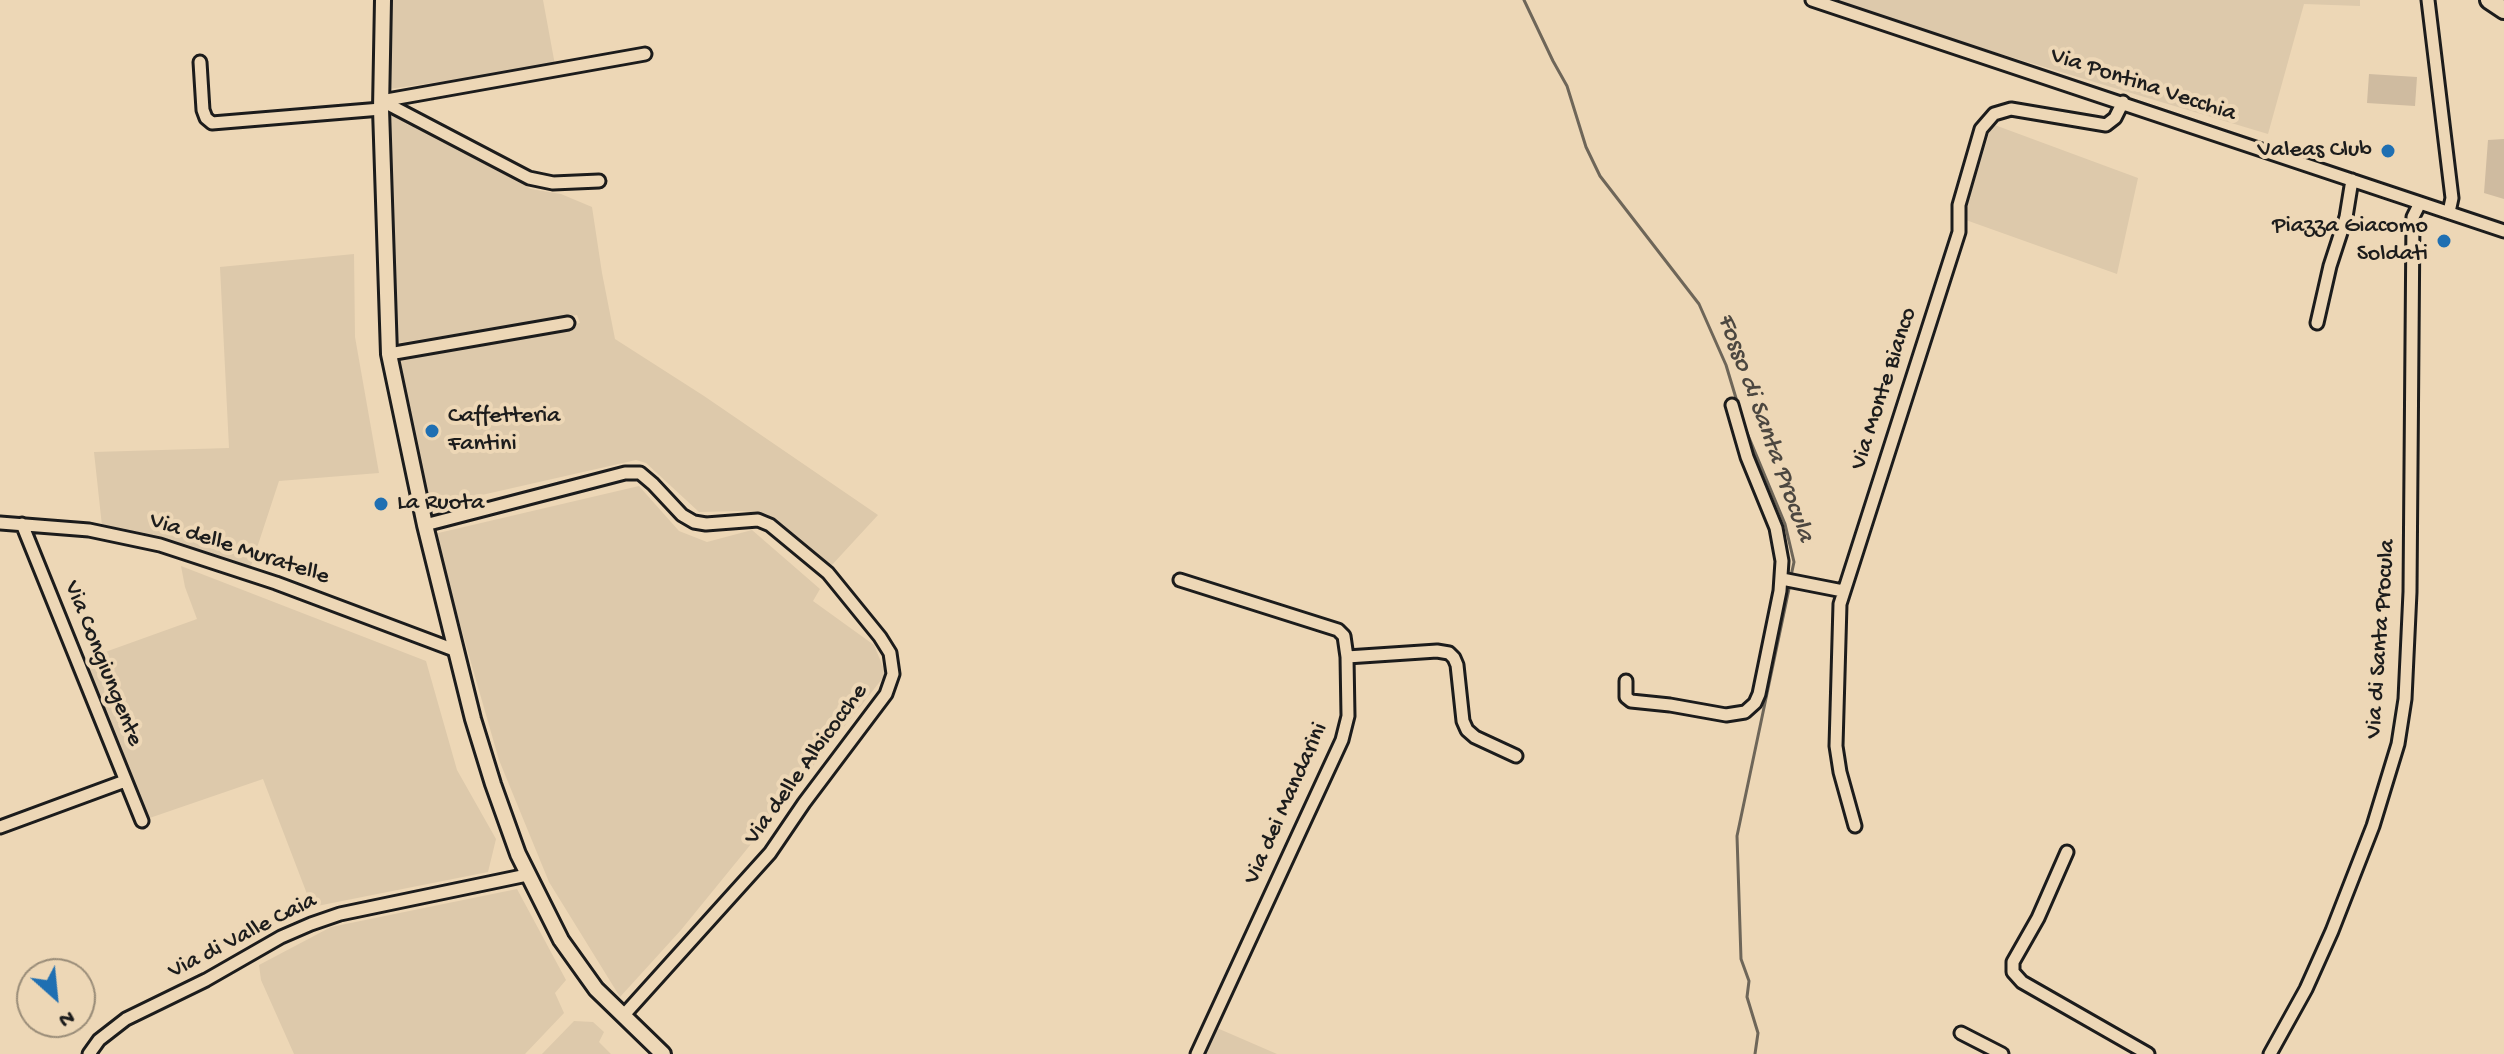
<!DOCTYPE html>
<html>
<head>
<meta charset="utf-8">
<style>
  body { margin:0 }
  #map { position:relative; width:2504px; height:1054px; overflow:hidden; background:#edd7b6; font-family:"Gochi Hand",sans-serif }
  canvas { display:block }
  .north { position:absolute; left:16px; top:958px; width:80px; height:80px; box-sizing:border-box; background:#edd7b6; border:2px solid #998c78; border-radius:50%; rotate:153deg; font-size:22px; font-weight:700; line-height:32px; text-align:center; color:#1c1c1c }
  .north::after { content:''; display:block; margin:auto; width:28px; height:36px; background:#1f6fb2; clip-path:polygon(50% 0,100% 100%,50% 72%,0 100%) }
</style>
</head>
<body>
<div id="map">
<canvas width="2504" height="1054"></canvas>
<div class="north">N</div>
</div>
<script>
const ctx = document.querySelector('canvas').getContext('2d');
ctx.lineJoin = 'round';
function fill(path, color) {
  ctx.fillStyle = color;
  ctx.fill(path, 'evenodd');
}
function shape(rows) {
  const path = new Path2D();
  for (const r of rows) {
    path.moveTo(r[0], r[1]);
    for (let i = 2; i < r.length; i += 2) path.lineTo(r[i], r[i + 1]);
  }
  return path;
}
function stroke(path, color, width, dash) {
  ctx.strokeStyle = color;
  ctx.lineWidth = width;
  ctx.lineCap = dash ? 'butt' : 'round';
  ctx.setLineDash(dash || []);
  ctx.stroke(path);
}
function drawText(font, color, halo, rows, align = 'center') {
  ctx.font = font + ' "Gochi Hand",sans-serif';
  ctx.lineWidth = 8;
  ctx.setLineDash([]);
  ctx.textBaseline = 'middle';
  ctx.strokeStyle = halo;
  ctx.fillStyle = color;
  for (const [text, x, y, turn = 0] of rows) {
    ctx.save();
    ctx.translate(x, y);
    ctx.rotate((+turn || 0) * Math.PI / 180);
    ctx.textAlign = isNaN(turn) ? turn : align;
    if (halo) ctx.strokeText(text, 0, 0);
    ctx.fillText(text, 0, 0);
    ctx.restore();
  }
}
const built = shape([
  [389,0,543,0,555,65,390,89],
  [1831,0,2360,0,2360,6,2304,4,2268,134,1904,25],
  [388,116,398,116,531,189,561,194,592,207,602,273,615,339,704,396,878,515,831,566,767,514,742,511,699,512,646,463,636,460,420,509,386,361,580,323,577,315,398,343],
  [1992,124,2138,178,2117,274,1963,219],
  [354,254,355,337,379,473,279,481,251,566,184,546,102,526,94,452,229,448,220,267],
  [639,486,679,531,707,542,752,530,820,589,813,601,874,645,886,674,747,849,681,930,620,997,549,882,499,760,434,534],
  [181,566,426,661,457,770,496,839,488,872,312,907,263,779,135,823,69,665,197,619,185,587],
  [517,889,566,980,555,993,564,1013,525,1054,294,1054,261,980,259,965,331,927],
  [574,1021,593,1022,604,1032,599,1042,611,1054,542,1054],
  [1217,1028,1277,1054,1205,1054]
]);
const green = shape([
  [2369,74,2417,77,2415,106,2367,103],
  [2504,139,2504,199,2484,193,2488,140]
]);
const stream = shape([
  [1524,0,1553,61,1567,86,1586,147,1600,176,1699,304,1726,365,1745,428,1785,524,1794,562,1791,576],
  [1755,1054,1758,1033,1747,997,1749,981,1741,959,1737,836,1790,584]
]);
const minor = shape([
  [1812,0,2504,231],
  [2428,0,2452,198,2449,212],
  [200,62,203,110,206,118,212,123,381,109],
  [381,101,645,54],
  [382,101,529,178,553,183,599,181],
  [2317,323,2330,266,2346,217,2352,180],
  [389,354,568,323],
  [0,523,89,530,160,545,276,583,457,651],
  [22,524,142,821],
  [425,525,625,473,640,473,653,484,682,515,694,522,706,524,758,520,770,525,828,573,880,637,890,653,893,674,886,694,804,803,770,853,623,1016],
  [1782,579,1843,591],
  [1180,580,1338,630,1344,636,1347,657,1348,716,1342,740,1197,1054],
  [1347,657,1437,651,1449,653,1454,658,1457,665,1463,721,1467,730,1475,737,1516,756],
  [1626,681,1626,697,1631,701,1670,705,1726,715,1745,712,1755,703,1759,694,1780,591,1782,561,1776,528,1747,457,1732,405],
  [1855,826,1840,772,1836,746,1840,604,1959,232,1959,205,1981,129,1994,114,2011,109,2106,125,2115,118,2123,102],
  [0,827,125,781],
  [2067,852,2038,918,2013,962,2013,972,2022,982,2148,1054],
  [1961,1033,2002,1054],
  [89,1054,99,1040,126,1019,206,980,281,937,311,924,340,914,527,875],
  [2270,1054,2306,989,2332,931,2373,826,2398,744,2405,699,2410,592,2413,217,2420,203]
]);
const major = shape([
  [383,0,381,109,389,354,425,525,473,719,493,784,518,854,561,940,596,989,663,1054]
]);
const highway = shape([
  [2489,0,2504,10]
]);
const markers = [
  [2388,151,8,"#1f6fb2"],
  [2444,241,8,"#1f6fb2"],
  [432,431,8,"#1f6fb2"],
  [381,504,8,"#1f6fb2"]
];
const streetNames = [
  ["Via Pontina Vecchia",2143,86,18],
  ["Via Monte Bianco",1885,389,-72],
  ["Via delle Muratelle",239,550,18],
  ["Via di Santa Procula",2382,639,-86],
  ["Via Congiungente",102,664,68],
  ["Via delle Albicocche",807,765,-54],
  ["Via dei Mandarini",1287,804,-66],
  ["Via di Valle Caia",243,937,-27]
];
const poiNames = [
  ["Valeas Club",2372,151],
  ["Piazza Giacomo",2428,227],
  ["Soldati",2428,255],
  ["Caffetteria",448,417,"left"],
  ["Fantini",448,445,"left"],
  ["La Ruota",397,504,"left"]
];
const waterNames = [
  ["Fosso di Santa Procula",1764,428,70]
];
fill(built, '#ddc9ab');
fill(green, '#cfbba0');
stroke(stream, '#6e6659', 3);
stroke(minor, '#1c1c1c', 17);
stroke(major, '#1c1c1c', 20);
stroke(highway, '#1c1c1c', 22);
stroke(minor, '#edd7b6', 11);
stroke(major, '#edd7b6', 14);
stroke(highway, '#edd7b6', 16);
for (const [x, y, r, color] of markers) {
  const dot = new Path2D();
  dot.arc(x, y, r, 0, 2 * Math.PI);
  ctx.fillStyle = color;
  ctx.fill(dot);
  stroke(dot, '#edd7b6', 3);
}
drawText('24px', '#1c1c1c', '#edd7b6', streetNames);
drawText('24px', '#1c1c1c', '#edd7b6', poiNames, 'right');
drawText('italic 26px', '#4c4740', '#edd7b6', waterNames);
</script>
</body>
</html>
